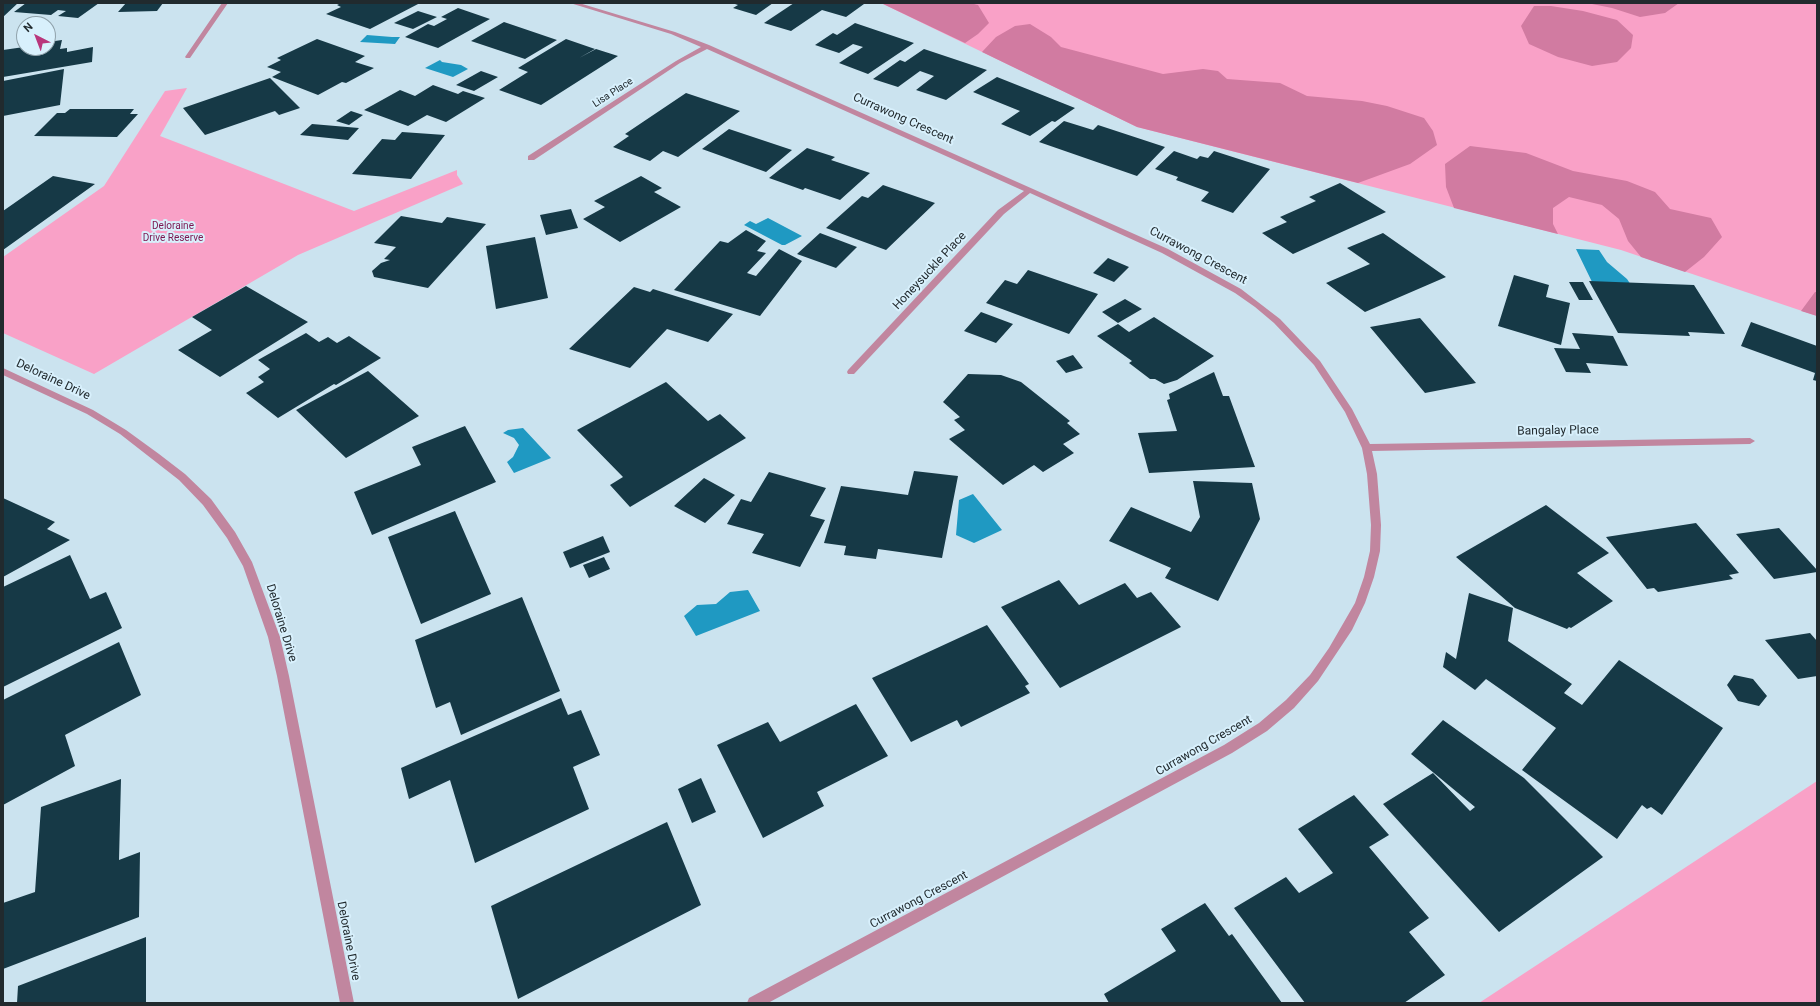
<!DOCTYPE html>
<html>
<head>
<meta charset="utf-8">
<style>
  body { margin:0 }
  #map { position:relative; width:1820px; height:1006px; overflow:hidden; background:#cbe3ef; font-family:Roboto,sans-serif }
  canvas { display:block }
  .frame { position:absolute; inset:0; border:4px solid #212a2e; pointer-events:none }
  .north { position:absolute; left:16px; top:16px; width:40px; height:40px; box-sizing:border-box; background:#d8f0fc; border:1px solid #8fa1aa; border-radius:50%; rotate:318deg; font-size:11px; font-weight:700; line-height:16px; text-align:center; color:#212a2e }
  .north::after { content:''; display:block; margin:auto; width:14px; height:18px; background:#b9367c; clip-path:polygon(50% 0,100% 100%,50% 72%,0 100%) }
</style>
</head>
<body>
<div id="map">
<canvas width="1820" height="1006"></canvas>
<div class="frame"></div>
<div class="north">N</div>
</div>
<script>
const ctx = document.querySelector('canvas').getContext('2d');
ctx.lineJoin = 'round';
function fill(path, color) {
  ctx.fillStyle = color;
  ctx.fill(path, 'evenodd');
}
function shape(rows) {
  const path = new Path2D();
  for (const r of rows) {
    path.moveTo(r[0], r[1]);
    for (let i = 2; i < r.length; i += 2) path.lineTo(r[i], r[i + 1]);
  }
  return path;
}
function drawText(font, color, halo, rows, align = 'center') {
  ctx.font = font + ' Roboto,sans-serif';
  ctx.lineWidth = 4;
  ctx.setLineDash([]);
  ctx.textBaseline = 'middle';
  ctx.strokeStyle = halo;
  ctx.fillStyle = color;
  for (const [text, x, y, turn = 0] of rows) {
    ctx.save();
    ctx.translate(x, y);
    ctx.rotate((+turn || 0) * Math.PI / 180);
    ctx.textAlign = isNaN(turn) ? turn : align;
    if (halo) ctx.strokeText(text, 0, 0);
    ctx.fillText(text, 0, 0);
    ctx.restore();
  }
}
const green = shape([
  [881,3,1817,3,1817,316,1621,250,1137,127],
  [187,88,160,136,354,211,457,170,457,175,463,184,298,255,94,374,3,333,3,257,104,186,165,91],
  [1817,781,1817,1003,1479,1003]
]);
const forest = shape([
  [881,3,970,3,978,5,989,23,978,34,965,43],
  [1587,3,1679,3,1665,13,1640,17,1612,8],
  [1534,6,1551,6,1583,11,1617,20,1633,35,1631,48,1617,62,1592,66,1558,57,1529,44,1521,26],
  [1030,24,1051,37,1061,47,1163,74,1203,69,1218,71,1227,79,1280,83,1307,96,1362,101,1387,106,1424,118,1433,131,1437,145,1410,164,1358,183,1137,127,982,52,996,37,1015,26],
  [1470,146,1526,153,1573,171,1627,181,1655,192,1670,209,1711,218,1722,237,1704,257,1685,272,1641,257,1628,241,1619,219,1602,205,1569,197,1553,208,1553,224,1558,234,1454,208,1446,187,1445,164],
  [1815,292,1817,292,1817,316,1801,311]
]);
const water = shape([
  [367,35,392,37,400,37,395,44,360,42],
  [440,60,442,62,461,65,468,69,453,77,425,68],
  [768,218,802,236,785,245,782,245,744,225,750,221,756,224],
  [1576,249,1599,250,1607,262,1627,279,1631,285,1593,284],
  [523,428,551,458,514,473,507,462,513,457,519,445,514,438,503,433,508,430],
  [973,494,1002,530,974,543,956,535,959,500],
  [748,590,760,611,696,636,684,616,697,605,716,604,730,592]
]);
const building = shape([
  [3,3,18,3,3,17],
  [26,3,99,3,78,18,58,16,66,11,58,10,51,15,14,12],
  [126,3,163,3,157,11,118,12],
  [341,3,420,3,370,29,326,14,341,7,337,5],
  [732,3,773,3,756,15,733,8,738,5],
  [794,3,859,3,864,4,846,17,822,10,791,31,764,23],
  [458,8,490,19,438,48,405,37,428,24,434,26,447,19,441,17],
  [418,11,437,17,413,29,394,23],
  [504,22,557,40,525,59,471,41],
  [855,23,914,43,868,74,839,63,863,47,853,44,839,53,815,45,833,33,837,35],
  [317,39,365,56,355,62,374,68,346,83,342,82,318,95,272,77,281,72,267,67,281,60,277,58],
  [566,39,595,49,579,58,596,49,618,56,541,105,499,90,528,72,518,68],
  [62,40,60,49,67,48,67,52,93,47,92,62,3,77,3,50,24,47,24,48,48,48,48,42],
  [924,49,987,70,946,100,916,90,934,76,920,71,898,87,873,79,900,60,905,62],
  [64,69,60,105,3,116,3,81],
  [481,71,498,77,474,91,456,85],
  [997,77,1075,108,1055,122,1052,121,1030,136,1001,124,1020,111,973,92],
  [270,78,300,108,279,115,275,111,205,135,183,108],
  [433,85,458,94,463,91,485,98,446,122,427,115,408,126,364,110,400,90,415,96],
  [686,93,740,111,678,157,663,151,650,161,613,147,629,136,625,134],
  [70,109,134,109,130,114,138,114,117,137,34,136,57,113,65,113],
  [351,111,363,115,349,125,336,121],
  [1064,121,1093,130,1098,125,1165,147,1137,176,1039,142],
  [312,124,359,128,348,140,300,135],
  [729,129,792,150,766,172,702,149],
  [402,132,445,135,411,179,352,174,382,139,395,140],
  [807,148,835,157,831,160,870,173,840,200,805,188,803,190,769,178],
  [1174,151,1197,159,1200,156,1208,158,1214,151,1270,169,1233,213,1201,201,1209,192,1176,180,1178,177,1155,169],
  [53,176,95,184,3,250,3,211],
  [641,176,662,188,654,192,681,207,620,242,583,219,605,207,594,201],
  [1340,183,1386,212,1293,254,1262,233,1287,222,1280,217,1316,201,1309,197],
  [883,185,935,203,886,250,826,228,862,196,868,198],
  [571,209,578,228,546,235,540,215],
  [401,216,442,223,447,217,486,224,428,288,374,277,372,271,381,263,390,260,384,259,396,247,374,243],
  [746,230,766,241,757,251,766,253,747,273,756,276,779,249,802,261,760,316,674,290,720,241,728,243],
  [820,233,857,247,836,268,797,254],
  [1383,233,1446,277,1365,312,1326,283,1370,264,1347,248],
  [535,237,548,298,496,309,486,246],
  [1108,258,1129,267,1114,282,1093,273],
  [1028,270,1098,294,1069,334,986,303,1005,280,1017,284],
  [1514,275,1549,285,1546,297,1570,303,1561,345,1498,326],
  [1589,281,1694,285,1725,334,1688,332,1690,336,1618,333],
  [1569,282,1583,282,1593,300,1579,300],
  [246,286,308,322,220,377,178,350,212,330,192,317],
  [634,287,650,292,653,289,733,314,708,342,667,329,630,368,569,349],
  [1125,299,1142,309,1118,323,1102,312],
  [981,312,1013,324,996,343,964,331],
  [1154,317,1214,356,1177,380,1164,384,1155,379,1150,379,1129,363,1132,361,1097,336,1118,324,1129,332],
  [1420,318,1476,383,1425,393,1370,327],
  [1751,322,1817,346,1817,381,1813,380,1815,373,1741,346],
  [306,333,319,342,328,337,337,343,349,336,381,358,336,385,334,384,278,418,246,393,264,382,258,377,270,369,258,360],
  [1572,333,1613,336,1628,366,1586,363,1591,373,1566,372,1554,348,1580,349],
  [1073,355,1083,368,1066,373,1056,361],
  [368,371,419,416,346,458,296,410],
  [1214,372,1223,396,1229,396,1255,467,1149,473,1138,433,1177,431,1167,400,1170,399,1169,394],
  [968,374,1001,375,1021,382,1070,421,1067,423,1080,434,1063,444,1074,453,1043,472,1034,465,1003,485,949,439,965,430,954,420,960,417,943,402],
  [666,382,708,421,720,414,746,438,630,507,610,485,623,477,577,430],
  [465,426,496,482,372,535,354,492,421,465,412,447],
  [914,471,958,476,942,558,878,549,876,559,844,555,846,546,824,543,841,486,908,495],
  [769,472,826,488,810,516,825,520,800,567,752,553,764,534,727,524,741,499,751,502],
  [704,478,735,495,705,523,674,506],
  [1193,481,1252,483,1260,519,1218,601,1165,578,1171,568,1109,541,1131,507,1191,532,1200,517],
  [3,498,55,522,47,529,70,540,3,577],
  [1546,505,1609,553,1577,573,1613,601,1571,628,1569,627,1567,629,1515,608,1456,557],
  [455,511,491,594,421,624,388,537],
  [1696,523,1739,573,1729,575,1733,579,1658,592,1654,588,1647,589,1606,537],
  [1779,528,1817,570,1817,572,1774,579,1736,534],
  [603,536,610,552,570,568,563,552],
  [70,555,90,599,106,592,122,628,3,687,3,587],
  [604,557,610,569,589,578,583,565],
  [1059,580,1079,605,1125,583,1137,598,1151,592,1181,627,1060,688,1001,607],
  [1469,593,1513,608,1508,641,1572,684,1564,693,1582,705,1619,660,1723,728,1662,815,1651,807,1647,809,1642,805,1617,839,1522,770,1556,728,1486,679,1475,690,1443,667,1446,652,1456,659],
  [522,597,560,691,461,735,450,702,436,708,415,640],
  [987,625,1029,684,1025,686,1030,693,961,727,957,720,911,742,872,678],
  [1810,633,1817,641,1817,676,1798,679,1765,640],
  [119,642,141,695,65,735,75,766,3,805,3,700],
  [1734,675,1753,679,1767,696,1759,706,1738,701,1727,685],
  [561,698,568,715,581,710,600,755,573,767,589,809,475,863,450,780,409,799,401,768],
  [856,704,888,756,817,792,824,806,763,838,717,745,768,722,780,742],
  [1443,720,1524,778,1603,857,1499,932,1383,804,1433,773,1470,811,1475,807,1411,754],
  [701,778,716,812,692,823,678,789],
  [121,779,119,860,140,852,139,917,3,969,3,903,35,892,41,807],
  [1354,795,1389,835,1369,847,1429,918,1409,932,1445,975,1404,1003,1305,1003,1234,908,1286,877,1299,893,1333,873,1298,829],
  [667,822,701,905,518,999,491,906],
  [1205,903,1229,936,1232,934,1282,1003,1109,1003,1104,994,1176,951,1161,929],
  [146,937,146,1003,17,1003,18,986]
]);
const minor = shape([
  [222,3,228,3,190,58,186,58,185,57,222,3],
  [570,3,579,3,675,32,709,45,1168,249,1241,289,1280,319,1320,361,1352,409,1370,444,1750,438,1755,441,1750,444,1372,451,1377,474,1381,525,1380,551,1374,577,1365,603,1352,630,1318,681,1294,708,1267,731,1232,753,768,1003,747,1003,749,998,1224,745,1259,723,1286,700,1310,675,1329,648,1355,603,1364,577,1370,551,1371,525,1367,474,1362,448,1345,412,1314,365,1274,323,1255,307,1235,293,1162,253,1030,193,1004,214,854,374,848,374,847,372,848,370,998,210,1024,191,707,49,680,63,534,160,528,160,528,156,676,61,701,47,671,34,570,3],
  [3,368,93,410,126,430,159,454,185,474,211,499,235,532,252,562,280,637,289,676,354,1003,340,1003,277,676,268,637,243,566,227,538,203,505,179,480,120,434,87,414,3,375,3,368]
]);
const farStreetnames = [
  ["Lisa Place",613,93,-33]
];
const farParknames = [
  ["Deloraine",173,226],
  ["Drive Reserve",173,238]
];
const streetNames = [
  ["Currawong Crescent",903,119,24],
  ["Currawong Crescent",1198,256,28],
  ["Honeysuckle Place",930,271,-47],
  ["Deloraine Drive",53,380,25],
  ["Bangalay Place",1558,431,-1],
  ["Deloraine Drive",281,623,73],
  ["Currawong Crescent",1204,746,-30],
  ["Currawong Crescent",919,900,-28],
  ["Deloraine Drive",348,941,79]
];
fill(green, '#f9a1c7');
fill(forest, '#d17ba1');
fill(water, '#1f99c2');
fill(building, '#163946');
fill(minor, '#c1869f');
drawText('10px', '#212a2e', '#d8f0fc', farStreetnames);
drawText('10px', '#7c154f', '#d8f0fc', farParknames);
drawText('12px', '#212a2e', '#d8f0fc', streetNames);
</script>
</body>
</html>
